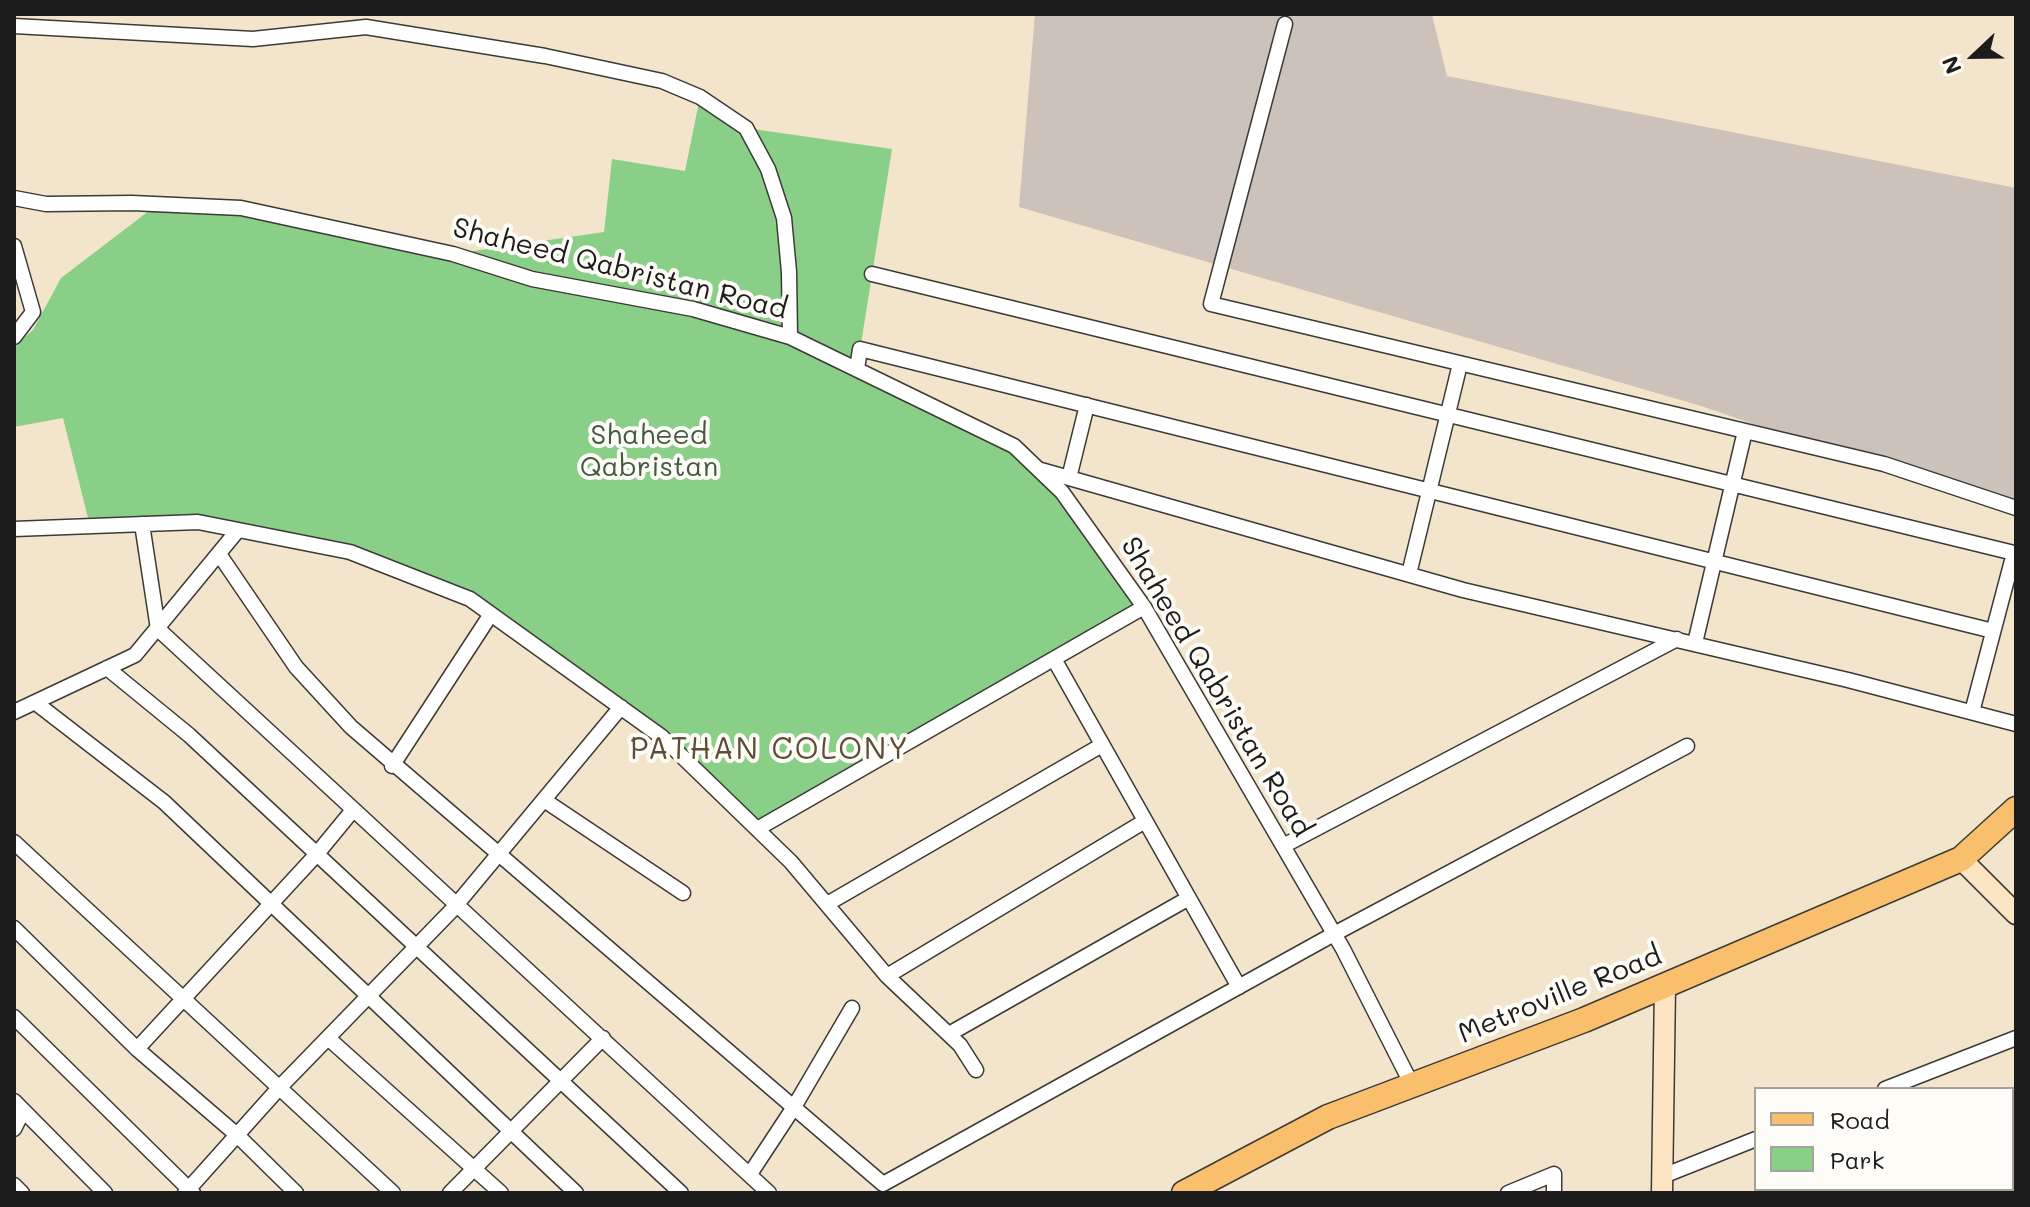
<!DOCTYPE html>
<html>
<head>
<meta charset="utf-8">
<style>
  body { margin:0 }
  #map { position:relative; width:2030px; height:1207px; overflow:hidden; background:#f3e5cb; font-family:Mali,sans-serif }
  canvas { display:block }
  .frame { position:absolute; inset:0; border:16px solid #1c1c1c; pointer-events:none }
  .legend { position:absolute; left:1754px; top:1087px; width:260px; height:104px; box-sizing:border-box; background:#fdfcf7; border:2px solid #a3a29f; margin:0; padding:10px 14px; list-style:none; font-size:24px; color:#1c1c1c }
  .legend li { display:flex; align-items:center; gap:16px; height:40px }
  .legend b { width:40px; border:2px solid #a3a29f }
  .north { position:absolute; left:1934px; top:16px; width:80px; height:80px; -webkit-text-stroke:6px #fdfcf7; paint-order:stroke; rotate:248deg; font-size:22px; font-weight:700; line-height:32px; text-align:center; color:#1c1c1c }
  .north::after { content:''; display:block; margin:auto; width:28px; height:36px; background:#1c1c1c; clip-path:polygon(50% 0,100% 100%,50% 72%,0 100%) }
</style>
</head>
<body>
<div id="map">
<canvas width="2030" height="1207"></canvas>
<div class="frame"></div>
<ul class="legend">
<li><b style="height:10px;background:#f9bf6c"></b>Road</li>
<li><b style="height:22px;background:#8acf88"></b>Park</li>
</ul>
<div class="north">N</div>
</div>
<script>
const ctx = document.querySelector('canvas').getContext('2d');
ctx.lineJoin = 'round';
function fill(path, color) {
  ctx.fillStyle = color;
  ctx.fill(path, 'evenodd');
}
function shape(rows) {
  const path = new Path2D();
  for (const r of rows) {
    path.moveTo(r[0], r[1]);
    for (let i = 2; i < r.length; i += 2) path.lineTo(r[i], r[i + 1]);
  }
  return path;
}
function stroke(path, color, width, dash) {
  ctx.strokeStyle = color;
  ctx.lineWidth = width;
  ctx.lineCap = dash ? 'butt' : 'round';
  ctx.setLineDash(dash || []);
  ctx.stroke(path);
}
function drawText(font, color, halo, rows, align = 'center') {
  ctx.font = font + ' Mali,sans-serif';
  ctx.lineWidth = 8;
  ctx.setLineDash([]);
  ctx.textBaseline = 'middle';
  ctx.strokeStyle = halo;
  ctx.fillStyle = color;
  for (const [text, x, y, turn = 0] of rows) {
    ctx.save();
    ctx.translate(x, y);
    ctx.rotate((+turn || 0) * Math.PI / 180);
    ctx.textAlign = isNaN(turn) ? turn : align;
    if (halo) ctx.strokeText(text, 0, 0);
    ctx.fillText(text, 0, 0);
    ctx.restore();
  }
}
const industrial = shape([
  [1035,14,1432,15,1447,76,2016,188,2016,514,1701,406,1019,207]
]);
const green = shape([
  [700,97,746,128,892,149,857,369,1014,446,1062,492,1141,603,757,829,662,737,470,599,350,552,198,522,90,526,63,418,14,427,14,346,33,330,61,278,158,204,241,208,453,254,604,232,612,159,685,171],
  [1816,1189,1968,1189,1971,1193,1819,1193]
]);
const street = shape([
  [1285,24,1211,304,1884,464,2016,508],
  [14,26,253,39,366,27,545,56,662,81,700,97,746,128,768,169,784,218,789,272,790,337],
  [14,198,46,204,132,203,241,208,453,254,532,279,693,309,790,337,1014,446,1062,492,1144,607,1343,949,1412,1085],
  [14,246,33,312,14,337],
  [872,274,2014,553,1972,712],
  [857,369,860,349,1993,631],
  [1041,470,1463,590,1848,680,2016,724],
  [1069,478,1087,405],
  [142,524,158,629,769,1193],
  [14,529,198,522,350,552,470,599,662,737,791,862,887,976,960,1045,976,1070],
  [219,554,296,667,351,727,883,1184,1334,934,1687,746],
  [1409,574,1460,364],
  [1695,643,1745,431],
  [1054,659,1239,987],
  [107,668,189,735,681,1193],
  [36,703,164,802,576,1193],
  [14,712,135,655,238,530],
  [392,766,491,614],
  [544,800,683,893],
  [757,829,1144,607],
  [14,842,393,1193],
  [1283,846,1677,639],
  [827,904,1102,745],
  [14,928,137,1049,237,1135,296,1193],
  [887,976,1145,821],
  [14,1017,193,1193],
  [949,1034,1189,898],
  [328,1038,501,1193],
  [137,1049,316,855,353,810],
  [1885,1089,2016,1038],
  [14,1101,105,1193],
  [14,1129,23,1111],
  [750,1174,794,1107,852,1008],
  [1663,1176,1756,1139],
  [14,1185,22,1193],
  [1815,1189,1819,1193],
  [1968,1189,1971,1193],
  [185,1193,279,1088,452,910,621,707],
  [450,1193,603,1038],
  [1508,1193,1554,1174,1554,1193]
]);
const secondary = shape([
  [1961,859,2016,914],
  [1662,1193,1665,986]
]);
const primary = shape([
  [1184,1193,1328,1117,1584,1020,1961,859,2016,809]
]);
const streetNames = [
  ["Shaheed Qabristan Road",620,269,14],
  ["Shaheed Qabristan Road",1216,687,59],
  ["Metroville Road",1560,995,-22]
];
const parkNames = [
  ["Shaheed",649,435],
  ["Qabristan",649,467]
];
const neighbourhoodNames = [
  ["PATHAN COLONY",770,750]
];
fill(industrial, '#ccc2b9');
fill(green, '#8acf88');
stroke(street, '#3c3a36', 17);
stroke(secondary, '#3c3a36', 23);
stroke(primary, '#3c3a36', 27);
stroke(street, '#fff', 14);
stroke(secondary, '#fde5c4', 20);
stroke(primary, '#f9bf6c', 24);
drawText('28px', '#1c1c1c', '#fdfcf7', streetNames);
drawText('28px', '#425b42', '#fdfcf7', parkNames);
ctx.letterSpacing = '2px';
drawText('30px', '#5d4d37', '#fdfcf7', neighbourhoodNames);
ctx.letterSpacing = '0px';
</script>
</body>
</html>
